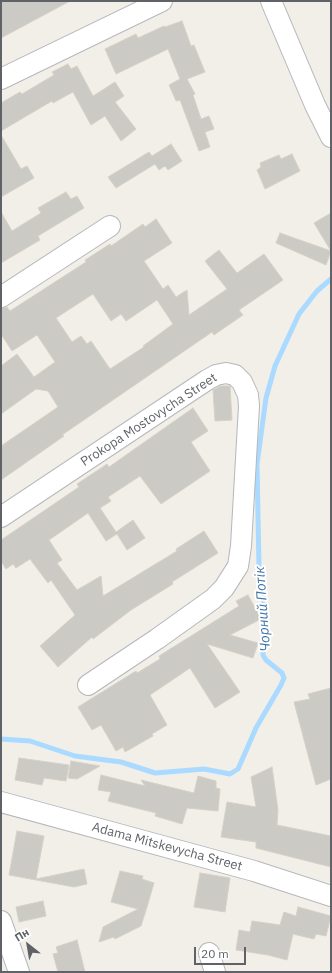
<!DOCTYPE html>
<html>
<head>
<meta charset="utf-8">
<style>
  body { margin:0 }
  #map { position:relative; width:332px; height:973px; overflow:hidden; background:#f1efe8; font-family:"IBM Plex Sans",sans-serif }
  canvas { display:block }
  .frame { position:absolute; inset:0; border:2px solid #5f6368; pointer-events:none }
  .north { position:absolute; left:8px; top:925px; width:40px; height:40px; -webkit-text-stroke:3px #fff; paint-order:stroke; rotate:329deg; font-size:11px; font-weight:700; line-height:16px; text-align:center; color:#5f6368 }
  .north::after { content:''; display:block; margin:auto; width:14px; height:18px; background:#5f6368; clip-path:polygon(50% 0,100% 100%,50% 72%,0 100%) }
  .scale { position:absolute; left:194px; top:947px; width:52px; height:18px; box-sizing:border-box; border:2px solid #5f6368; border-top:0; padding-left:5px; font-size:12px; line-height:14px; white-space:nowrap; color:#5f6368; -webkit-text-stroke:3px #fff; paint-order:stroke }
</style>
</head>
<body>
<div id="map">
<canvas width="332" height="973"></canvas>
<div class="frame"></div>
<div class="north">Пн</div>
<div class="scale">20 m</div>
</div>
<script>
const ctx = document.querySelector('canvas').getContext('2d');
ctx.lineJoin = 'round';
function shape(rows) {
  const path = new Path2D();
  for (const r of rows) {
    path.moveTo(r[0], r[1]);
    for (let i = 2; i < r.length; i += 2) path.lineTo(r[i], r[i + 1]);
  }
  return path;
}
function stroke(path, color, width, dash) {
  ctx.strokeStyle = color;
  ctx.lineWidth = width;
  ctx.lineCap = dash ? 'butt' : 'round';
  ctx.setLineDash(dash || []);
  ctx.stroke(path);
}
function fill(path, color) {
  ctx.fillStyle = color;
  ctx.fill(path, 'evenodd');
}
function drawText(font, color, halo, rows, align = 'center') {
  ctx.font = font + ' "IBM Plex Sans",sans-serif';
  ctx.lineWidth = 4;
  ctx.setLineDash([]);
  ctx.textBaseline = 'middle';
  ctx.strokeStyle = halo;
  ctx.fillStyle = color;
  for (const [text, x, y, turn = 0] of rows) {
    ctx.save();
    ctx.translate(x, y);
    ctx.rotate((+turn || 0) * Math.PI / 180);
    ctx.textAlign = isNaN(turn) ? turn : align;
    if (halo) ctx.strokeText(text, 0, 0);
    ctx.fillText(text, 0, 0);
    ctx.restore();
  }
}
const stream = shape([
  [1,739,30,741,75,756,121,762,155,773,204,769,230,774,238,769,256,728,281,685,284,678,282,673,266,660,263,655,264,593,259,567,257,464,266,398,275,366,299,314,317,291,331,279]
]);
const building = shape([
  [1,1,70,1,1,38,1,1],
  [182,21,191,46,194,45,205,72,187,79,195,94,193,95,201,119,209,116,214,129,205,132,210,147,199,151,180,100,176,101,169,85,180,79,168,49,116,74,105,49,136,34,138,38,164,26,165,27,182,21],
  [68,64,71,69,77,66,93,96,115,82,124,96,115,102,136,129,121,141,105,116,91,125,73,92,53,103,52,101,1,131,1,103,20,92,22,94,54,75,52,72,68,64],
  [1,135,21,169,27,166,34,178,1,197,1,135],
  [171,144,182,161,168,170,165,166,159,170,155,164,116,188,108,177,149,152,152,156,171,144],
  [292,154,300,171,265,189,257,170,261,167,260,163,279,155,281,159,292,154],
  [66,192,71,199,77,196,84,208,38,236,40,240,1,263,1,212,12,231,41,213,38,208,66,192],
  [331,213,331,251,314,223,331,213],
  [156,219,172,243,144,261,163,289,168,285,176,297,187,290,189,315,227,289,205,261,219,250,237,273,264,254,283,280,239,310,243,315,214,335,212,332,62,435,64,436,1,480,1,446,58,407,48,391,36,389,1,414,1,366,17,354,34,377,55,362,37,335,12,351,1,334,1,308,7,307,10,311,86,262,85,260,110,244,111,246,143,224,145,227,156,219],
  [93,294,111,321,121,314,126,321,157,300,173,324,143,346,144,347,110,369,91,341,87,344,81,336,72,342,56,318,93,294],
  [280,233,331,251,326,265,276,243,280,233],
  [220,386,230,386,232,420,215,421,213,390,220,386],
  [193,408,208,431,191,442,210,471,161,504,140,476,108,497,111,501,100,508,116,532,133,520,145,538,127,550,117,534,106,541,88,513,49,540,62,560,57,563,77,590,101,576,103,596,177,551,176,549,204,531,218,553,172,582,173,584,131,610,93,639,92,637,58,667,40,646,75,615,51,580,48,583,30,559,16,568,13,564,6,569,1,561,1,540,79,487,77,484,107,464,109,467,193,408],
  [248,595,261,619,230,635,258,643,253,658,207,644,240,692,215,708,190,668,150,695,167,725,152,734,153,736,125,752,123,747,116,751,101,725,92,730,78,707,136,671,137,673,160,659,159,656,239,606,236,601,248,595],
  [331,688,331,779,316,785,294,702,310,699,308,694,331,688],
  [19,758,69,765,66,781,44,778,42,785,15,780,19,758],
  [71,761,100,766,77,779,68,778,71,761],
  [272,767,278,810,277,825,331,836,331,867,256,848,256,842,221,837,227,802,256,807,251,777,272,767],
  [101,775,145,786,141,780,194,793,198,776,216,781,216,788,220,789,218,811,187,808,182,824,155,816,156,813,108,801,111,792,98,790,101,775],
  [17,831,44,836,36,879,84,869,87,884,74,887,9,875,17,831],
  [120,871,143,876,142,879,154,883,147,907,141,926,115,939,114,937,99,942,103,927,138,909,111,902,120,871],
  [200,873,230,878,225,912,194,907,200,873],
  [43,901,46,916,19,922,16,907,43,901],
  [298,907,331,916,326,936,316,934,314,939,293,934,287,960,268,955,236,950,239,930,250,932,252,921,280,925,284,912,296,916,298,907],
  [77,940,85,972,58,972,53,954,58,953,56,947,77,940]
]);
const minor = shape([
  [271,1,315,105,331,137],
  [1,79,162,1],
  [1,297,110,226],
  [1,517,207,380,216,375,226,373,235,375,242,382,248,395,249,406,241,546,238,566,224,588,213,599,157,639,88,685],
  [1,802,254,871,331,896],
  [1,921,19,972],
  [209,953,215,972]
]);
const streetNames = [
  ["Prokopa Mostovycha Street",149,420,-33],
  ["Adama Mitskevycha Street",167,847,15]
];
const waterNames = [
  ["Чорний Потік",263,609,-94]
];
stroke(stream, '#aadaff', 5);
fill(building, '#cccac5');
stroke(building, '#d6d1c6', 1);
stroke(minor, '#b5b8bc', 22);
stroke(minor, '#fff', 20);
drawText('13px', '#5f6368', '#fff', streetNames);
drawText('italic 14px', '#4174aa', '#fff', waterNames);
</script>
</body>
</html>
